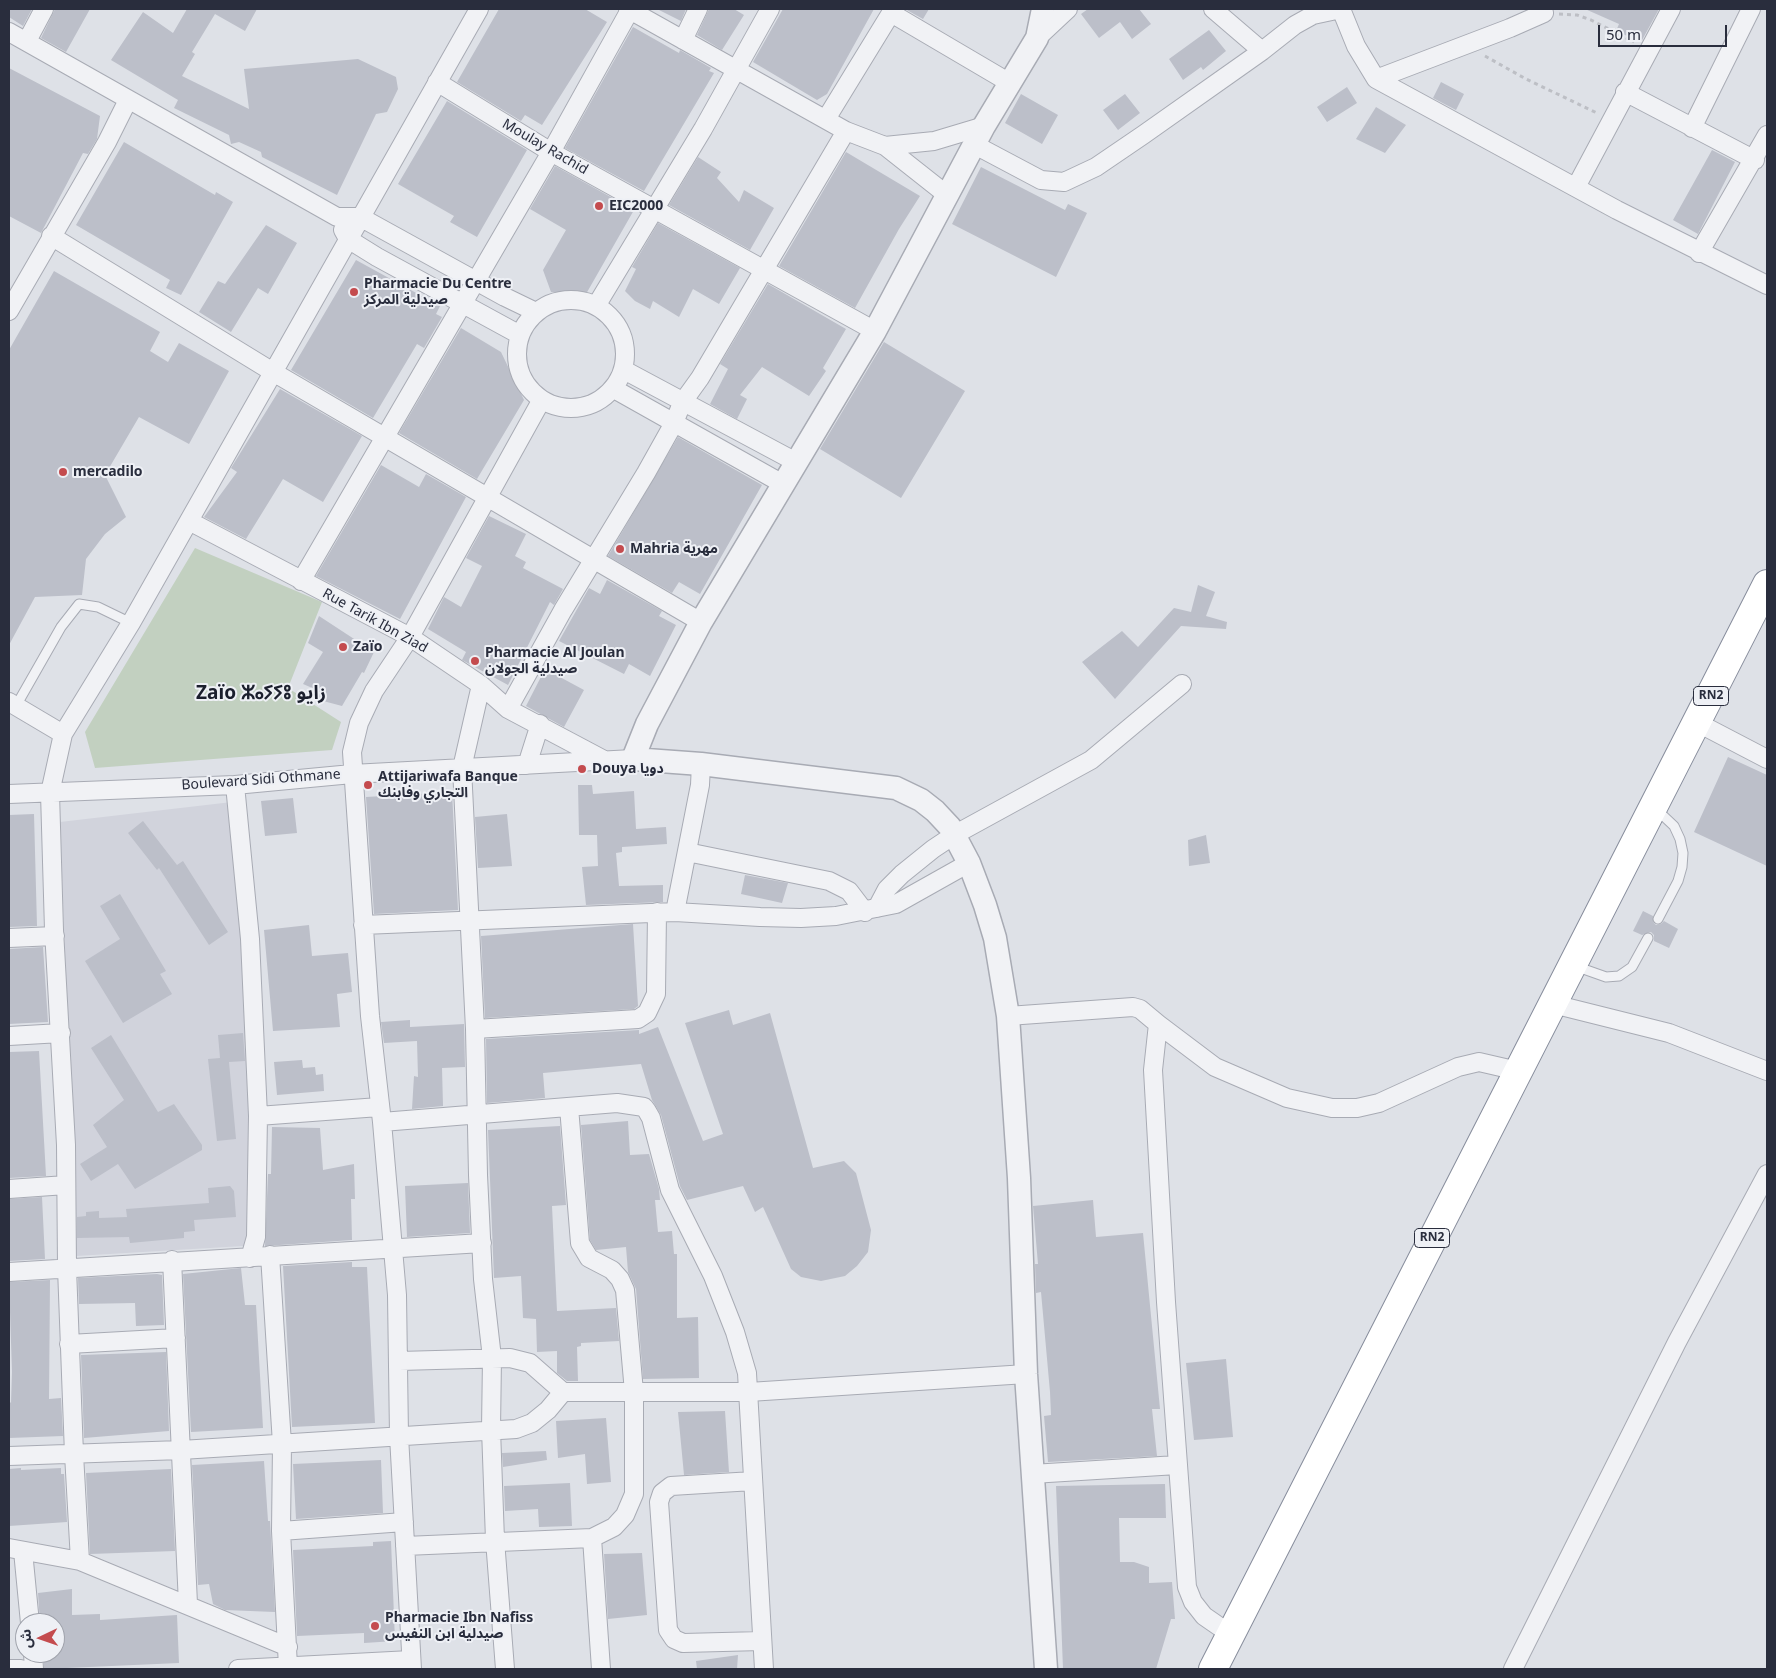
<!DOCTYPE html>
<html>
<head>
<meta charset="utf-8">
<style>
  body { margin:0 }
  #map { position:relative; width:1776px; height:1678px; overflow:hidden; background:#dee1e7; font-family:"Noto Sans","Noto Sans Arabic",sans-serif }
  canvas { display:block }
  .frame { position:absolute; inset:0; border:10px solid #292d3d; pointer-events:none }
  .north { position:absolute; left:15px; top:1613px; width:50px; height:50px; box-sizing:border-box; background:#eef0f5; border:1px solid #9fa2ab; border-radius:50%; rotate:267deg; font-size:14px; font-weight:700; line-height:20px; text-align:center; color:#292d3d }
  .north::after { content:''; display:block; margin:auto; width:18px; height:22px; background:#c44b4e; clip-path:polygon(50% 0,100% 100%,50% 72%,0 100%) }
  .scale { position:absolute; left:1598px; top:25px; width:129px; height:22px; box-sizing:border-box; border:2px solid #292d3d; border-top:0; padding-left:6px; font-size:15px; line-height:18px; white-space:nowrap; color:#292d3d; -webkit-text-stroke:4px #eef0f5; paint-order:stroke }
</style>
</head>
<body>
<div id="map">
<canvas width="1776" height="1678"></canvas>
<div class="frame"></div>
<div class="north">ش</div>
<div class="scale">50 m</div>
</div>
<script>
const ctx = document.querySelector('canvas').getContext('2d');
ctx.lineJoin = 'round';
function fill(path, color) {
  ctx.fillStyle = color;
  ctx.fill(path, 'evenodd');
}
function shape(rows) {
  const path = new Path2D();
  for (const r of rows) {
    if (r.length === 3) {
      path.moveTo(r[0] + r[2], r[1]);
      path.arc(r[0], r[1], r[2], 0, 2 * Math.PI);
      continue;
    }
    path.moveTo(r[0], r[1]);
    for (let i = 2; i < r.length; i += 2) path.lineTo(r[i], r[i + 1]);
  }
  return path;
}
function stroke(path, color, width, dash) {
  ctx.strokeStyle = color;
  ctx.lineWidth = width;
  ctx.lineCap = dash ? 'butt' : 'round';
  ctx.setLineDash(dash || []);
  ctx.stroke(path);
}
function drawText(font, color, halo, rows, align = 'center') {
  ctx.font = font + ' "Noto Sans","Noto Sans Arabic","Noto Sans Tifinagh",sans-serif';
  ctx.lineWidth = 4;
  ctx.setLineDash([]);
  ctx.textBaseline = 'middle';
  ctx.strokeStyle = halo;
  ctx.fillStyle = color;
  for (const [text, x, y, turn = 0] of rows) {
    ctx.save();
    ctx.translate(x, y);
    ctx.rotate((+turn || 0) * Math.PI / 180);
    ctx.textAlign = isNaN(turn) ? turn : align;
    if (halo) ctx.strokeText(text, 0, 0);
    ctx.fillText(text, 0, 0);
    ctx.restore();
  }
}
const built = shape([
  [232,802,260,1245,76,1256,60,822]
]);
const green = shape([
  [195,548,322,602,288,688,341,722,332,750,95,768,85,732]
]);
const building = shape([
  [9,9,32,9,23,26,9,17],
  [55,9,90,9,66,52,41,38],
  [187,9,257,9,245,31,215,14,192,52,195,54,182,76,249,109,244,69,358,59,396,77,398,89,387,112,376,114,337,195,262,157,261,152,239,142,231,144,229,135,174,108,178,100,111,60,143,12,173,33],
  [499,9,585,9,607,22,542,125,525,115,521,121,457,82],
  [657,9,686,9,681,21],
  [709,9,734,9,744,15,722,50,697,35],
  [783,9,874,9,827,94,817,100,753,62],
  [905,9,929,9,923,19],
  [1088,9,1139,9,1151,24,1132,39,1120,22,1099,38,1081,14],
  [1585,9,1659,9,1641,42,1616,31,1619,24],
  [633,27,679,53,680,50,711,68,709,71,714,73,644,191,565,148],
  [1209,30,1226,51,1203,70,1201,67,1183,80,1169,59],
  [9,68,100,116,97,139,88,154,83,153,41,233,9,216],
  [1441,82,1464,94,1456,110,1433,98],
  [1347,87,1357,103,1327,122,1317,107],
  [1021,94,1058,115,1042,144,1005,123],
  [1125,94,1140,113,1118,130,1103,110],
  [447,101,527,150,477,237,450,222,454,216,398,184],
  [1376,107,1406,125,1385,153,1356,139],
  [124,142,215,195,216,192,233,202,181,295,166,288,170,280,76,225],
  [1712,150,1735,162,1698,234,1673,220],
  [846,152,920,196,899,229,855,308,779,266],
  [698,157,721,172,717,178,739,202,744,190,774,208,750,250,669,205],
  [555,166,634,210,586,294,551,292,543,270,566,230,530,209],
  [981,167,1065,210,1068,204,1087,213,1056,277,952,224],
  [658,223,740,268,719,304,693,289,679,317,653,301,650,309,635,301,625,291,636,269,632,267],
  [266,225,297,243,268,294,258,288,231,332,199,312,218,281,225,284],
  [356,260,440,306,436,314,442,317,424,348,417,344,373,418,291,370],
  [54,271,160,332,150,351,168,362,179,343,229,371,189,444,139,417,105,475,126,517,105,534,86,559,82,595,35,597,9,645,9,350],
  [768,284,846,329,823,368,826,371,809,396,762,367,740,395,747,399,737,419,710,404,728,369,720,364],
  [461,328,501,352,524,400,477,479,399,433],
  [884,342,965,391,901,498,820,449],
  [280,389,362,436,323,502,283,479,246,539,204,517,237,472,231,468],
  [678,437,762,485,700,594,679,582,672,593,608,556],
  [381,465,419,487,426,474,466,497,400,619,316,576],
  [489,516,526,534,515,556,526,562,523,568,563,589,554,605,550,602,508,685,462,660,466,652,428,629,444,597,461,607,482,566,466,558],
  [607,580,662,611,659,616,676,625,650,676,629,664,624,674,559,641,589,588,600,594],
  [1198,585,1215,592,1206,616,1227,622,1226,629,1181,626,1115,699,1082,662,1122,631,1138,647,1174,608,1191,612],
  [319,616,374,652,364,673,362,672,342,706,312,698,317,690,303,684,323,652,308,643],
  [545,669,584,690,564,727,526,706],
  [1728,757,1767,775,1767,866,1694,832],
  [578,785,592,785,593,794,634,791,636,829,666,827,667,844,622,847,622,852,616,853,619,886,663,885,663,902,586,905,582,867,598,866,597,835,579,835],
  [452,792,458,910,374,914,366,797],
  [293,798,297,833,265,836,261,801],
  [34,814,37,926,9,927,9,815],
  [507,814,512,866,478,868,475,817],
  [143,821,177,865,183,861,228,932,209,945,159,868,157,870,128,833],
  [1206,835,1210,863,1189,866,1188,840],
  [745,875,788,883,782,903,741,894],
  [120,894,166,971,160,974,172,994,123,1023,85,961,120,939,100,906],
  [1643,911,1653,916,1653,922,1656,925,1661,924,1664,921,1678,929,1669,948,1654,941,1654,935,1651,932,1642,935,1633,931],
  [633,924,638,1006,634,1009,485,1018,481,936],
  [309,925,312,956,348,953,352,992,337,994,340,1027,273,1031,264,930],
  [43,947,48,1022,9,1024,9,949],
  [729,1010,733,1025,770,1013,813,1168,844,1161,856,1173,871,1230,868,1252,857,1266,845,1276,821,1281,801,1277,791,1269,763,1207,755,1212,743,1186,687,1200,680,1186,661,1115,652,1100,641,1064,543,1073,545,1098,487,1103,486,1039,639,1030,639,1034,658,1027,703,1141,723,1134,685,1023],
  [410,1020,410,1027,464,1024,465,1067,442,1068,443,1106,412,1109,414,1076,418,1077,417,1041,384,1043,381,1022],
  [243,1033,245,1061,229,1062,236,1139,217,1141,208,1059,220,1058,218,1035],
  [111,1035,158,1112,174,1104,202,1145,202,1150,135,1189,118,1164,91,1181,80,1164,107,1147,93,1125,124,1100,91,1048],
  [39,1051,46,1176,9,1178,9,1052],
  [302,1060,303,1068,315,1067,316,1075,323,1074,324,1091,277,1095,274,1062],
  [628,1121,630,1155,649,1154,659,1189,660,1200,655,1200,658,1232,672,1231,674,1254,677,1254,677,1318,698,1317,699,1378,643,1379,636,1289,628,1272,626,1247,596,1250,590,1240,581,1125],
  [560,1126,566,1205,552,1206,557,1311,616,1308,619,1341,581,1343,581,1346,577,1347,578,1381,567,1381,557,1373,557,1351,537,1352,536,1319,523,1318,521,1276,494,1278,488,1130],
  [272,1127,320,1128,323,1170,354,1164,355,1199,351,1199,352,1240,265,1246,268,1174,271,1174],
  [468,1183,470,1233,407,1237,405,1186],
  [230,1186,234,1191,236,1217,194,1220,195,1231,184,1232,184,1238,130,1243,129,1237,77,1238,77,1217,86,1216,86,1212,99,1211,99,1218,127,1217,126,1209,209,1203,208,1188],
  [42,1197,45,1259,9,1261,9,1199],
  [1093,1200,1096,1237,1143,1233,1160,1409,1152,1409,1157,1456,1048,1462,1044,1416,1051,1415,1050,1392,1041,1292,1036,1293,1035,1264,1038,1264,1033,1206],
  [352,1262,352,1267,367,1267,375,1423,292,1427,283,1266],
  [241,1268,245,1305,256,1305,263,1428,191,1432,183,1274],
  [157,1274,162,1275,164,1325,136,1326,135,1303,79,1304,78,1278],
  [50,1280,49,1399,61,1398,63,1436,9,1438,9,1401,11,1403,12,1372,9,1282],
  [166,1352,169,1431,84,1438,81,1355],
  [1226,1359,1233,1437,1194,1440,1186,1363],
  [725,1411,729,1472,684,1475,678,1412],
  [606,1418,611,1482,587,1484,585,1454,558,1458,556,1421],
  [546,1451,547,1460,503,1467,502,1453],
  [381,1460,383,1513,296,1519,293,1464],
  [264,1461,268,1521,270,1521,275,1612,225,1610,213,1604,209,1584,198,1585,192,1465],
  [21,1468,21,1470,61,1468,61,1474,64,1474,67,1522,9,1526,9,1469],
  [171,1469,175,1551,90,1554,86,1473],
  [570,1483,572,1526,539,1527,538,1509,505,1511,504,1486],
  [1165,1484,1166,1518,1119,1518,1120,1562,1134,1562,1149,1567,1149,1583,1172,1582,1175,1619,1171,1619,1156,1669,1063,1669,1056,1486],
  [391,1541,395,1641,364,1643,364,1633,297,1636,293,1550,373,1546,373,1542],
  [642,1553,647,1615,608,1619,604,1554],
  [72,1589,72,1615,100,1614,100,1620,177,1615,179,1663,44,1669,44,1653,55,1653,55,1623,40,1623,38,1593],
  [738,1655,737,1669,697,1669,696,1661]
]);
const path = shape([
  [1559,14,1577,15,1591,20,1634,42],
  [1485,56,1526,79,1597,113]
]);
const service = shape([
  [16,706,61,627,79,604,98,607,131,623],
  [1656,809,1674,826,1680,839,1683,853,1682,867,1678,881,1658,919],
  [1575,966,1606,977,1619,976,1632,967,1648,938]
]);
const minor = shape([
  [628,9,846,131,885,146,934,141,984,126],
  [1213,9,1262,51],
  [1341,9,1356,46,1376,79,1617,210,1767,285],
  [9,32,337,217,360,217,505,297,536,312],
  [1037,38,1068,9],
  [683,40,698,9],
  [27,41,44,9],
  [1376,79,1510,28,1544,13,1542,9],
  [437,82,551,152,875,331],
  [1625,92,1755,160],
  [826,119,891,13,1010,83],
  [1692,128,1751,9],
  [975,145,1041,180,1064,182,1096,167,1143,135,1262,51,1295,25,1313,15,1341,9],
  [885,146,947,195],
  [1576,187,1671,9],
  [343,230,348,239,377,257,520,335],
  [51,236,273,372,701,622],
  [1699,253,1767,135],
  [571,354,54],
  [596,306,703,129,770,9],
  [9,311,107,142,128,100],
  [624,370,796,462],
  [614,389,783,484],
  [189,521,410,637,481,685,508,709,606,761],
  [301,581,551,152,630,10],
  [481,685,462,768,475,1029,478,1175,483,1279,492,1358,491,1429,495,1540,505,1669],
  [9,702,63,734],
  [508,709,563,610,646,473,674,423,682,403,700,378,846,131],
  [1698,723,1767,759],
  [527,765,540,724],
  [235,785,250,939,258,1116,256,1237,250,1258],
  [9,794,235,785,352,774,633,759],
  [687,852,829,881,849,891,865,912],
  [877,908,887,889,902,874,933,849,954,835,1091,760,1182,684],
  [675,912,700,785,701,764],
  [363,925,675,912,760,917,801,918,836,916,896,904,969,863],
  [9,938,55,936],
  [1553,1004,1669,1033,1767,1071],
  [1008,1016,1133,1007,1140,1009,1158,1024,1153,1070,1166,1302,1187,1587,1193,1602,1204,1616,1230,1634],
  [1158,1024,1215,1067,1287,1098,1332,1108,1357,1108,1379,1103,1458,1067,1479,1062,1518,1071],
  [475,1029,638,1019,647,1013,656,994,657,912],
  [9,1036,61,1033],
  [258,1116,379,1107],
  [382,1122,617,1103,644,1107,647,1111,651,1118,670,1190,713,1276,735,1332,747,1373,764,1669],
  [9,1189,66,1185],
  [270,1255,282,1444,281,1531,288,1667],
  [172,1260,188,1604],
  [9,1272,482,1243],
  [69,1344,176,1338],
  [563,1392,749,1392,1026,1374],
  [9,1456,181,1450,516,1429,532,1423,548,1410,563,1392,530,1363,510,1358,399,1361],
  [1032,1474,1177,1465],
  [753,1481,671,1486,662,1493,659,1502,668,1630,674,1639,683,1643,762,1641],
  [281,1531,404,1522],
  [592,1538,601,1669],
  [405,1546,592,1538,614,1527,625,1515,634,1494,634,1392,625,1290,620,1279,612,1270,589,1258,580,1243,569,1107],
  [9,1548,80,1561,288,1647],
  [23,1551,30,1623],
  [80,1561,74,1454,67,1268,66,1145,54,930,50,793,63,734,131,623,479,9],
  [33,1653,34,1669],
  [9,1669,21,1669],
  [238,1669,411,1660],
  [412,1669,399,1436,397,1295,382,1122,370,1016,352,752,359,723,374,691,410,637,541,401],
  [1513,1669,1677,1342,1767,1174]
]);
const tertiary = shape([
  [1043,9,1037,38,984,126,875,331,701,622,647,724,633,759,701,764,896,788,921,800,935,811,950,827,969,863,985,905,995,938,1008,1016,1019,1178,1026,1374,1046,1669]
]);
const trunk = shape([
  [1213,1669,1767,584]
]);
const markers = [
  [599,206,5,"#c44b4e"],
  [354,292,5,"#c44b4e"],
  [63,472,5,"#c44b4e"],
  [620,549,5,"#c44b4e"],
  [343,647,5,"#c44b4e"],
  [475,661,5,"#c44b4e"],
  [582,769,5,"#c44b4e"],
  [368,785,5,"#c44b4e"],
  [375,1626,5,"#c44b4e"]
];
const shields = [
  [1711,696,35],
  [1432,1238,35]
];
const shieldNames = [
  ["RN2",1711,696],
  ["RN2",1432,1238]
];
const streetNames = [
  ["Moulay Rachid",545,147,30],
  ["Rue Tarik Ibn Ziad",375,621,29],
  ["Boulevard Sidi Othmane",261,780,-4]
];
const poiNames = [
  ["EIC2000",609,206],
  ["Pharmacie Du Centre",364,284],
  ["صيدلية المركز",364,300],
  ["mercadilo",73,472],
  ["Mahria مهرية",630,549],
  ["Zaïo",353,647],
  ["Pharmacie Al Joulan",485,653],
  ["صيدلية الجولان",485,669],
  ["Douya دويا",592,769],
  ["Attijariwafa Banque",378,777],
  ["التجاري وفابنك",378,793],
  ["Pharmacie Ibn Nafiss",385,1618],
  ["صيدلية ابن النفيس",385,1634]
];
const districtNames = [
  ["Zaïo ⵣⴰⵢⵢⵓ زايو",261,694]
];
fill(built, '#d1d3dc');
fill(green, '#c2d0c0');
fill(building, '#bcbfc9');
stroke(service, '#a8abb4', 11);
stroke(minor, '#a8abb4', 20);
stroke(tertiary, '#a8abb4', 25);
stroke(trunk, '#878d9c', 30);
stroke(path, '#bdbfc5', 3, [4, 4]);
stroke(service, '#f1f2f5', 9);
stroke(minor, '#f1f2f5', 18);
stroke(tertiary, '#f1f2f5', 22);
stroke(trunk, '#fff', 28);
for (const [x, y, r, color] of markers) {
  const dot = new Path2D();
  dot.arc(x, y, r, 0, 2 * Math.PI);
  ctx.fillStyle = color;
  ctx.fill(dot);
  stroke(dot, '#eef0f5', 2);
}
for (const [x, y, w] of shields) {
  const box = new Path2D();
  box.roundRect(x - w / 2, y - 9.5, w, 19, 4);
  ctx.fillStyle = '#eef0f5';
  ctx.fill(box);
  stroke(box, '#292d3d', 1);
}
drawText('bold 12px', '#292d3d', null, shieldNames);
drawText('14px', '#292d3d', '#eef0f5', streetNames);
drawText('bold 14px', '#292d3d', '#eef0f5', poiNames, 'left');
drawText('bold 19px', '#1b1f2d', '#eef0f5', districtNames);
</script>
</body>
</html>
